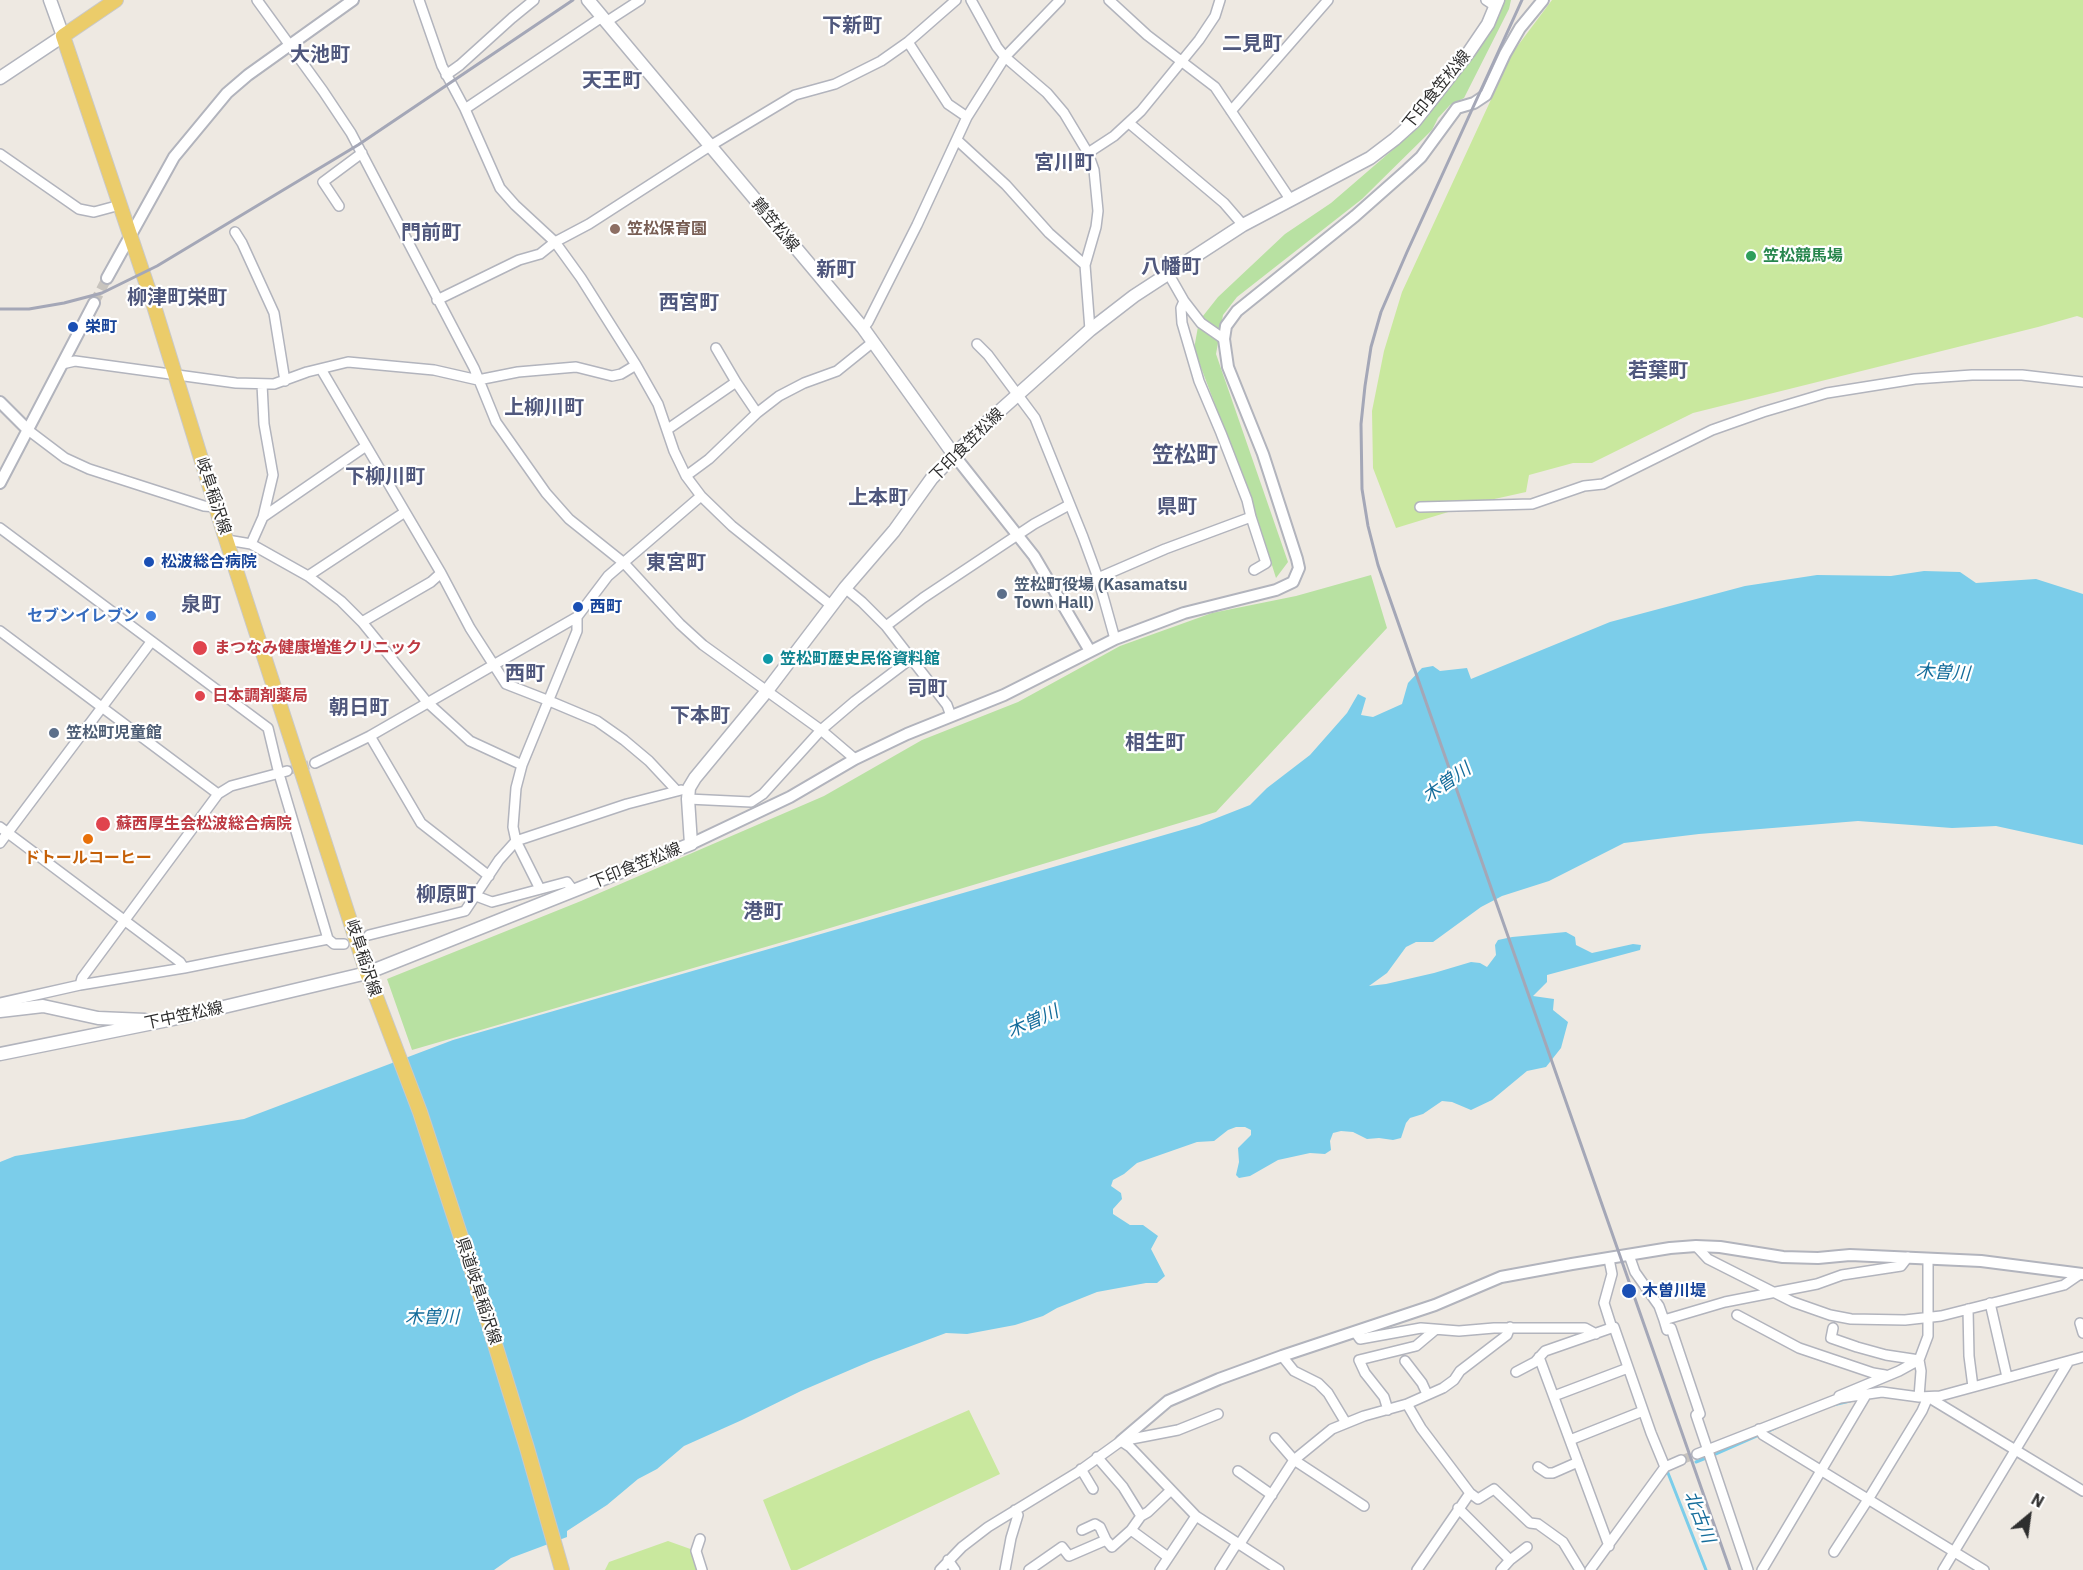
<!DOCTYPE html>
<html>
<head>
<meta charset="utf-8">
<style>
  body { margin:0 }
  #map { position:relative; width:2083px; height:1570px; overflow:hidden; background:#eee9e2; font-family:"IBM Plex Sans",sans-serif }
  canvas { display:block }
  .north { position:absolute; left:1999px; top:1486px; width:60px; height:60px; -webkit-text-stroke:4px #fff; paint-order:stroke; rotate:29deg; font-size:16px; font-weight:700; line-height:24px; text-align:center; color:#2e2e2e }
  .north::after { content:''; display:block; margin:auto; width:21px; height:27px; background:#2e2e2e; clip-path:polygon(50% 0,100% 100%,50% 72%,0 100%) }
</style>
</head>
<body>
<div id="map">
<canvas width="2083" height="1570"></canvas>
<div class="north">N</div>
</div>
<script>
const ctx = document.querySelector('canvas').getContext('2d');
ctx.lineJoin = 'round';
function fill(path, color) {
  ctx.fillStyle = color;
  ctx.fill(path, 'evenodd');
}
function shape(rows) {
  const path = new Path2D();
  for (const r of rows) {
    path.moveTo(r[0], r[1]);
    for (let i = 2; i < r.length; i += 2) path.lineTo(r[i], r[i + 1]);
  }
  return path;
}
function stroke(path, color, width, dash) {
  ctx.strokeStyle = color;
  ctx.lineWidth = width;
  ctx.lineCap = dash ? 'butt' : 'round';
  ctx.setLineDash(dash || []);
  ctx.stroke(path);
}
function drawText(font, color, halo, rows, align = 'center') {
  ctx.font = font + ' "IBM Plex Sans","Noto Sans JP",sans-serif';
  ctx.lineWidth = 4.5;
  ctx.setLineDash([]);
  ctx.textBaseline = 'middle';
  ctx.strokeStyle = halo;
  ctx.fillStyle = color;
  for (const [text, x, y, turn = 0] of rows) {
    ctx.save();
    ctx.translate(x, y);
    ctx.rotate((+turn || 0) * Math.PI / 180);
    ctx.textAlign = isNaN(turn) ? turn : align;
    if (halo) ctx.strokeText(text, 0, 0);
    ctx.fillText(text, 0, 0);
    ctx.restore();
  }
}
const green = shape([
  [1504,0,1511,0,1509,9,1464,98,1450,105,1438,118,1432,130,1362,199,1237,297,1223,315,1216,354,1288,562,1276,578,1253,505,1194,349,1199,321,1218,297,1285,234,1331,203,1418,128,1492,28],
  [1371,575,1387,628,1216,812,810,934,412,1050,387,979,581,901,824,796,922,740,1018,702,1120,646,1212,613,1296,596]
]);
const pitch = shape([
  [1552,0,2083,0,2083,318,2077,316,2038,327,1693,413,1592,463,1573,463,1529,475,1526,492,1481,502,1396,528,1373,468,1372,411,1384,351,1402,292,1513,52],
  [969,1410,1000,1474,797,1570,791,1570,763,1500],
  [668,1541,696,1551,701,1570,605,1570,609,1562]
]);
const water = shape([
  [1924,571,1960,572,1976,583,2036,579,2083,594,2083,845,1996,826,1952,828,1858,821,1699,834,1624,843,1549,881,1502,896,1481,907,1433,942,1416,942,1406,947,1387,973,1369,986,1386,984,1434,973,1471,962,1480,963,1487,967,1496,955,1495,945,1498,940,1512,937,1566,932,1575,937,1576,945,1592,953,1633,944,1641,945,1640,950,1547,975,1547,982,1533,996,1554,999,1553,1010,1568,1022,1561,1048,1546,1067,1527,1071,1492,1100,1471,1110,1452,1102,1442,1101,1423,1114,1410,1118,1406,1123,1401,1138,1393,1140,1379,1138,1367,1139,1353,1132,1341,1131,1333,1133,1330,1141,1331,1150,1325,1154,1310,1153,1278,1160,1250,1176,1239,1178,1236,1175,1239,1162,1238,1148,1251,1135,1251,1130,1245,1127,1236,1127,1228,1130,1214,1141,1197,1142,1137,1163,1124,1174,1113,1180,1111,1186,1121,1193,1122,1199,1113,1209,1113,1214,1130,1225,1143,1225,1158,1236,1151,1249,1165,1276,1157,1283,1146,1283,1097,1292,1057,1308,1043,1316,1015,1325,967,1334,946,1333,871,1361,801,1391,742,1420,684,1446,657,1469,638,1479,607,1505,567,1531,567,1537,511,1558,494,1570,0,1570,0,1162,15,1156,244,1119,453,1040,1199,825,1250,805,1267,788,1310,755,1347,713,1358,694,1366,698,1361,715,1373,717,1402,704,1408,683,1422,668,1433,666,1440,671,1467,668,1471,679,1610,622,1745,586,1817,575,1891,576]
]);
const stream = shape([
  [1833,1405,1850,1401],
  [1769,1431,1782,1425],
  [1716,1454,1757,1436],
  [1696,1462,1706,1458],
  [1668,1473,1706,1570]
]);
const minorTunnel = shape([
  [287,771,315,763],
  [1681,1460,1697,1454]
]);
const tertiaryTunnel = shape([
  [94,303,107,278]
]);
const minor = shape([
  [257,0,323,91,351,133,474,368,496,422,546,493,569,519,624,563,680,624,703,645,821,730,855,759],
  [419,0,442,66,465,109,500,188,515,205,555,242,581,278,636,365,658,404,674,451,686,476,701,496,732,526,832,606],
  [971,0,997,47,1005,57,1047,93,1064,113,1088,153,1094,170,1098,211,1096,227,1085,265,1090,330],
  [1109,0,1147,35,1215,87,1290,199],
  [1486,0,1495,6],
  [606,22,640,0],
  [908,42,948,104,967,117],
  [446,75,460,65,512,18,534,0],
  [465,109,602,17],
  [1231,111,1328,0],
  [1129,123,1224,203,1243,225],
  [957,140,1006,185,1049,233,1085,265],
  [1088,153,1114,136,1141,111,1199,40,1215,16,1220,0],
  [0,154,79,209,94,212,120,205],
  [339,206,323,182,362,153],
  [235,232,242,243,274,313,285,381],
  [1168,273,1184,301,1201,323,1224,339],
  [437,300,519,260,540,254,555,242,589,224,710,146,795,95,835,84,881,61,908,42,956,0],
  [1184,301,1181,308,1182,323,1199,381,1221,433,1247,500,1251,517],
  [863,328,868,322,917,225,967,117,1005,57,1060,0],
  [977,344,988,355,1035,418,1083,537,1098,578,1115,639],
  [716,348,736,382,757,413],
  [62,364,75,361,236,383,274,384,307,372,348,362,434,370,478,380,518,372,576,367,612,376,621,374,636,365],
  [321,369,441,573,470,628,506,684,547,700,597,721,624,740,649,761,677,791],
  [668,429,736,382],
  [28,430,65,458,89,469,204,506,216,507],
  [686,476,709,459,757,413,779,396,804,383,837,371,873,342],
  [1420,507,1532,504,1584,486,1603,484,1712,430,1763,412,1827,393,1915,379,1972,375,2022,375,2083,382],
  [263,517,366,446],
  [0,528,268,728,279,774,328,939,334,944,344,944],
  [227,540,251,544,308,576,341,601,362,622,427,702,470,741,522,765],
  [251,544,263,517,273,475,264,424,262,384],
  [308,576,405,512],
  [1098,578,1165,549,1251,517,1266,563,1254,570],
  [845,588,862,602,886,626,947,705,951,716],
  [362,622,431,582,441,573],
  [886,626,923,598,1034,524,1069,505],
  [0,631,218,794],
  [370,736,421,823,489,876],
  [315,763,370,736,577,617,608,576,701,496],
  [688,799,751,802,763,794,821,730,855,701,912,658],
  [0,827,180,962,184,968],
  [0,843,151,642],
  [540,889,516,841,513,827,516,788,522,765,577,631,577,617],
  [476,896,492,902,567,882,573,890],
  [369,935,465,911,499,860,516,841,627,804,681,790],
  [80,985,82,978,218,794,231,786,287,771],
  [0,1003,80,985,184,968,328,939],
  [1696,1246,1708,1259,1793,1302,1830,1315,1851,1319,1905,1320,1941,1316,2064,1285,2080,1274],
  [1629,1255,1635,1272,1659,1306,1664,1320],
  [1609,1259,1612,1274,1604,1303,1612,1328],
  [1990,1303,2007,1377],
  [1968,1309,1969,1356,1973,1387],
  [1737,1315,1799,1348,1873,1373,1885,1375],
  [2080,1323,2083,1333],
  [1833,1328,1831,1338,1857,1347,1886,1355,1919,1360,1921,1371,1919,1397],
  [1355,1332,1360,1339,1421,1328,1459,1331,1494,1328,1585,1328,1596,1334],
  [1282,1356,1294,1371,1318,1383,1328,1393,1346,1423],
  [1539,1357,1609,1546],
  [1405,1361,1422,1383,1427,1394],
  [1516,1372,1535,1362,1545,1351,1614,1327,1651,1433,1665,1467],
  [1554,1396,1628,1368],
  [1839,1396,1899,1371,1919,1360,1928,1336,1928,1259],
  [1407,1404,1443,1388,1454,1380,1460,1371,1507,1335,1510,1327],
  [1388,1410,1384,1397,1365,1373,1359,1360,1416,1346,1435,1330],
  [1759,1429,1763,1435,1984,1570],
  [1275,1438,1294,1460,1364,1506],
  [1570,1440,1643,1411],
  [1121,1441,1130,1447,1196,1516,1279,1570],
  [1697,1454,1840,1398,1882,1392,1919,1397,1940,1396,2083,1357],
  [1097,1457,1123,1487,1141,1516],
  [1538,1467,1547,1473,1553,1473,1578,1462],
  [1081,1469,1093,1489],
  [1238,1471,1272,1495],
  [1470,1493,1478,1499,1494,1489,1530,1523,1538,1524,1563,1542,1580,1570],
  [1458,1508,1510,1560,1501,1570],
  [1082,1530,1095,1524,1100,1527,1106,1540,1112,1547,1131,1530,1141,1516,1148,1512,1170,1491],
  [1131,1530,1168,1557],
  [700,1539,696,1551,702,1570],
  [1239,1545,1294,1460,1332,1429,1364,1416,1407,1404,1421,1428,1470,1493,1417,1570],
  [1834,1552,1869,1498,1922,1411,1928,1397,2083,1491],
  [948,1560,955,1570],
  [1510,1560,1527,1547],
  [940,1570,962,1547,988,1527,1078,1472,1121,1441,1178,1430,1218,1414],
  [1005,1570,1011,1538,1018,1515,1015,1510],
  [1029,1570,1062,1547,1069,1556,1106,1540],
  [1160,1570,1196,1516],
  [1220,1570,1237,1543],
  [1590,1570,1665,1467,1681,1460],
  [1748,1570,1696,1415,1700,1414,1671,1328,1667,1330,1664,1320,1725,1302,1817,1284,1842,1275,1901,1266,1908,1257],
  [1762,1570,1866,1395],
  [1943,1570,2069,1361]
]);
const tertiary = shape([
  [107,278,174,157,227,93,248,75,353,0],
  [0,402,28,430],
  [954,455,1034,556,1090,651],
  [0,483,94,303],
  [691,844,790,797,855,759,907,734,1004,695,1115,639,1184,613,1276,590,1293,582,1299,568,1297,559,1263,454,1228,367,1224,339,1226,326,1237,311,1355,216,1407,170,1421,157,1457,108,1474,103,1486,95,1505,54,1520,28,1543,0],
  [1121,1441,1168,1401,1219,1379,1282,1356,1435,1305,1501,1277,1572,1264,1670,1248,1696,1246,1720,1247,1783,1257,1818,1258,1850,1255,1981,1261,2083,1274]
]);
const secondary = shape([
  [588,0,863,328,954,455],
  [0,78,63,36,50,0],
  [0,1011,43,1006,98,1018,145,1020],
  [0,1054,173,1019,367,973,691,844,688,799,689,788,695,778,766,692,845,588,894,531,932,478,954,455,985,424,1090,330,1134,296,1243,225,1370,158,1395,139,1415,121,1469,52,1488,24,1498,0]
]);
const primary = shape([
  [116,0,63,36,154,306,223,530,367,973,420,1112,477,1286,527,1448,562,1570]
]);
const rail = shape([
  [1522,0,1407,252,1381,312,1371,347,1365,386,1361,424,1362,489,1368,526,1378,565,1730,1570],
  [0,309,29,309,64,303,102,293,157,266,358,145,573,0]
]);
const markers = [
  [615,229,6,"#8d6e63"],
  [1751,256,6,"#2e9e5b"],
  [73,327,6,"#1a4fb4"],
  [149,562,6,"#1a4fb4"],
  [1002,594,6,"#5c6f8a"],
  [578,607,6,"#1a4fb4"],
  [151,616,6,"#3f7fe0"],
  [200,648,8,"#e0444e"],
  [768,659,6,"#0f9aa8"],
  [200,696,6,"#e0444e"],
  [54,733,6,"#5c6f8a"],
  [103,824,8,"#e0444e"],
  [88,839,6,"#e8710a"],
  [1629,1291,8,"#1a4fb4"]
];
const streetNames = [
  ["下印食笠松線",1437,90,-51],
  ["鶉笠松線",775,225,50],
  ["下印食笠松線",967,445,-45],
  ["岐阜稲沢線",213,496,72],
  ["下印食笠松線",636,866,-22],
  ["岐阜稲沢線",363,958,72],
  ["下中笠松線",184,1016,-12],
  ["県道岐阜稲沢線",478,1291,72]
];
const educationNames = [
  ["笠松保育園",627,229]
];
const leisureNames = [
  ["笠松競馬場",1763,256]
];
const transitNames = [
  ["栄町",85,327],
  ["松波総合病院",161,562],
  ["西町",590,607],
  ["木曽川堤",1642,1291]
];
const serviceNames = [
  ["笠松町役場 (Kasamatsu",1014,585],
  ["Town Hall)",1014,603],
  ["笠松町児童館",66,733]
];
const shopNames = [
  ["セブンイレブン",139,616]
];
const healthNames = [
  ["まつなみ健康増進クリニック",214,648],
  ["日本調剤薬局",212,696],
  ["蘇西厚生会松波総合病院",116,824]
];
const cultureNames = [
  ["笠松町歴史民俗資料館",780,659]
];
const foodNames = [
  ["ドトールコーヒー",88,858]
];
const waterNames = [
  ["木曽川",1943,673,3],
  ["木曽川",1447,783,-35],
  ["木曽川",1033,1022,-24],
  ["木曽川",432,1318],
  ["北古川",1699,1517,69]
];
const quarterNames = [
  ["下新町",852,26],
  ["二見町",1252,44],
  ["大池町",320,55],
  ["天王町",612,81],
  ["宮川町",1064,163],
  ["門前町",431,233],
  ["八幡町",1171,267],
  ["新町",836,270],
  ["柳津町栄町",177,298],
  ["西宮町",689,303],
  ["若葉町",1658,371],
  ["上柳川町",544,408],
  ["下柳川町",385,477],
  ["上本町",878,498],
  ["県町",1177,507],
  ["東宮町",676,563],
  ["泉町",201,605],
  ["西町",525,674],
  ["司町",927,689],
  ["朝日町",359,708],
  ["下本町",700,716],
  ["相生町",1155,743],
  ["柳原町",446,895],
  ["港町",763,912]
];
const districtNames = [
  ["笠松町",1185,456]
];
fill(green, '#b8e1a2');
fill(pitch, '#c9e89e');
fill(water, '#7bcdea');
stroke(stream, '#7bcdea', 3);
stroke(minorTunnel, '#c8c4be', 9, [9, 4.5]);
stroke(tertiaryTunnel, '#c8c4be', 10, [10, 5]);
stroke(minor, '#b2b4bd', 12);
stroke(tertiary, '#b2b4bd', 14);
stroke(secondary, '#b2b4bd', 15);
stroke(primary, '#c9c9c9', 16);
stroke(minor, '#fff', 9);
stroke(tertiary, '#fff', 10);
stroke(secondary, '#fff', 12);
stroke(primary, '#ebcc6a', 14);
stroke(rail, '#a4a7b7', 3);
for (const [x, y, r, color] of markers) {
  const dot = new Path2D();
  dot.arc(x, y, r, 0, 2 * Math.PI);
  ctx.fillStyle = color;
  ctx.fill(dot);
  stroke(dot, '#fff', 2);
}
drawText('16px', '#2e2e2e', '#fff', streetNames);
drawText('bold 16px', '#785e54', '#fff', educationNames, 'left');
drawText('bold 16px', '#27864d', '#fff', leisureNames, 'left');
drawText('bold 16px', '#164399', '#fff', transitNames, 'left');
drawText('bold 16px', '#4e5e75', '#fff', serviceNames, 'left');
drawText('bold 16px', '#366cbe', '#fff', shopNames, 'right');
drawText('bold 16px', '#be3a42', '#fff', healthNames, 'left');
drawText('bold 16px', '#0d838f', '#fff', cultureNames, 'left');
drawText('bold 16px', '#c56008', '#fff', foodNames);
drawText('italic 18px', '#156d9b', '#fff', waterNames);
drawText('bold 20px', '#50587d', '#fff', quarterNames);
drawText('bold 22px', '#50587d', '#fff', districtNames);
</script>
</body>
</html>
